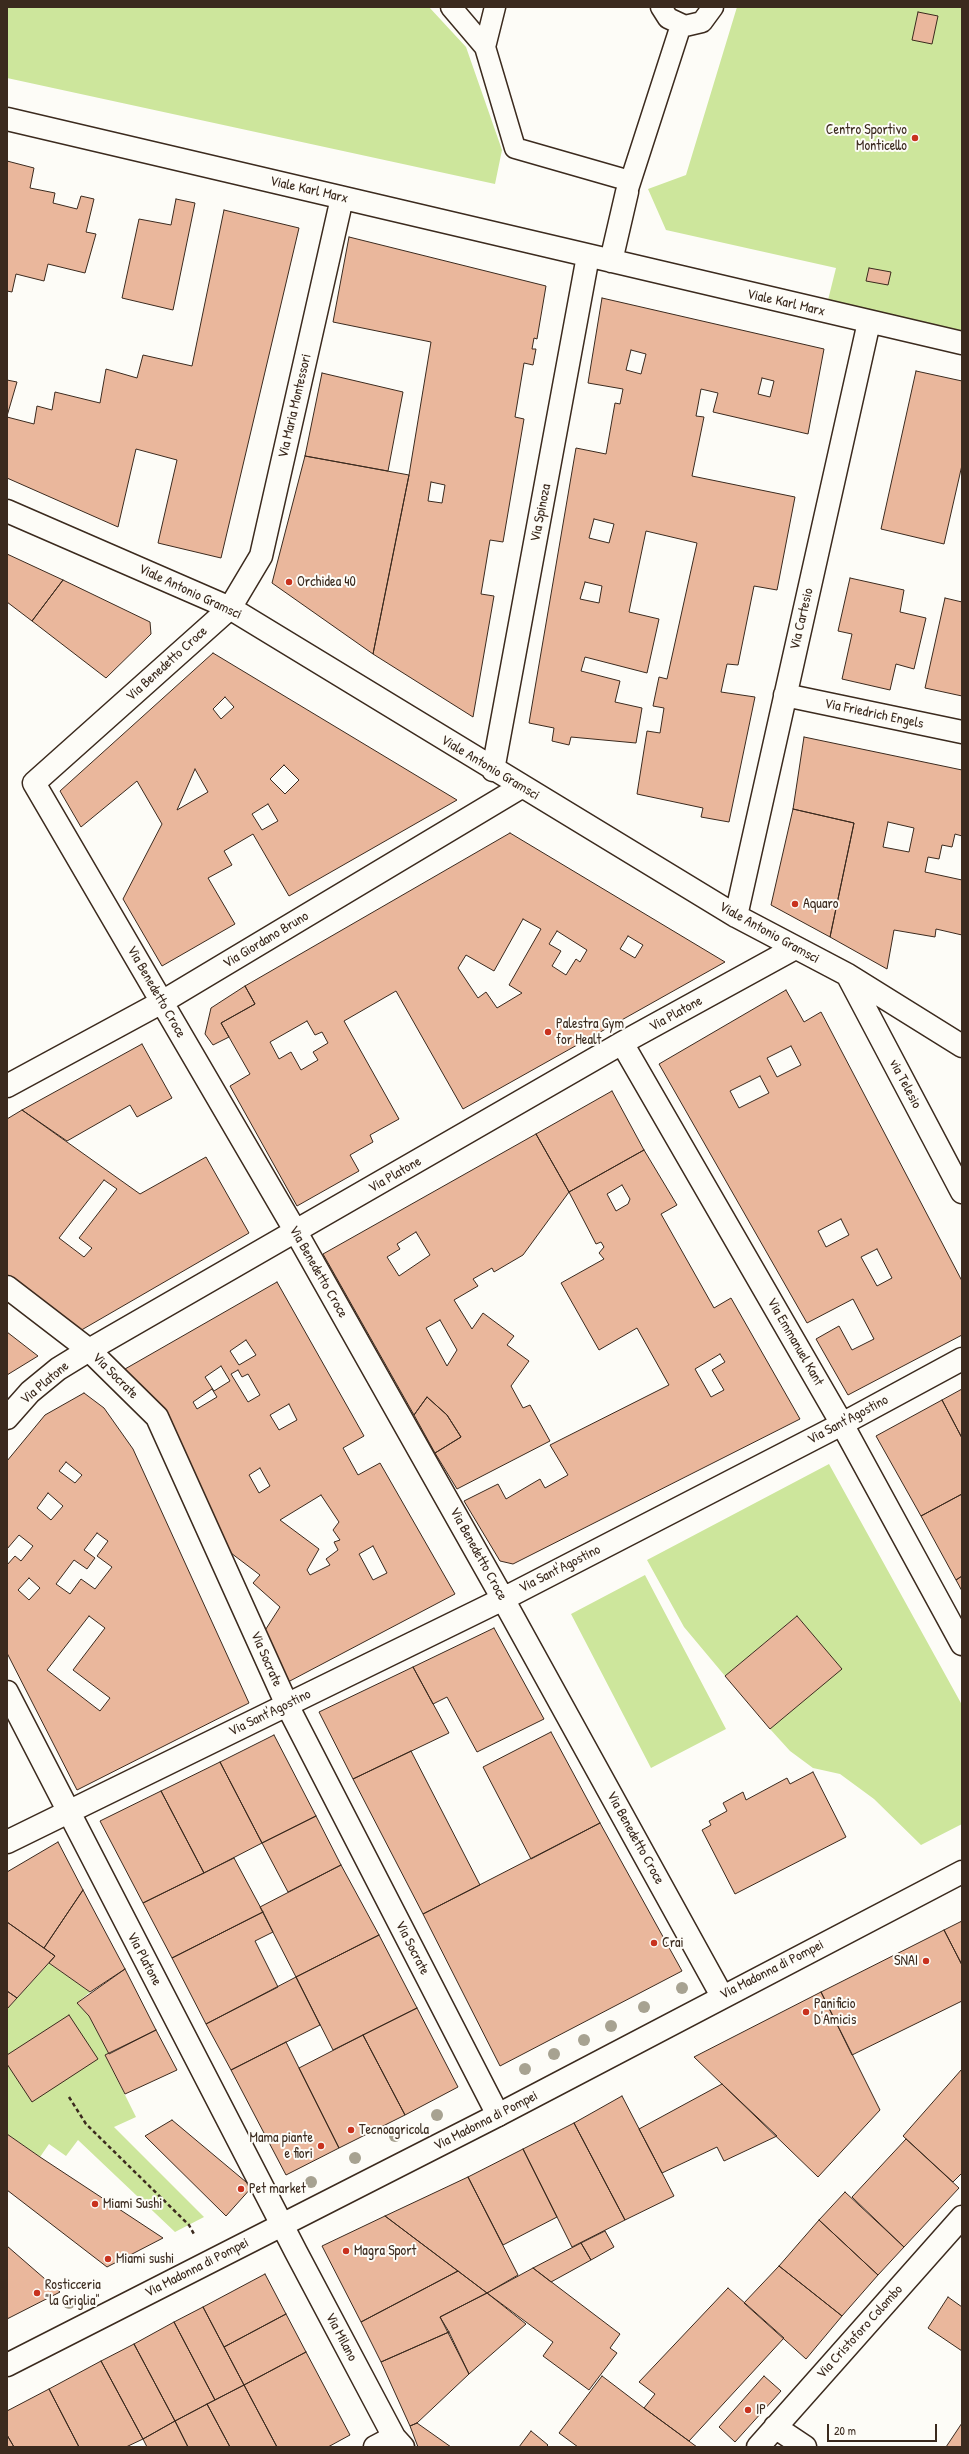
<!DOCTYPE html>
<html>
<head>
<meta charset="utf-8">
<style>
  body { margin:0 }
  #map { position:relative; width:969px; height:2454px; overflow:hidden; background:#fdfcf7; font-family:"Patrick Hand",sans-serif }
  canvas { display:block }
  .frame { position:absolute; inset:0; border:8px solid #3b2a1e; pointer-events:none }
  .scale { position:absolute; left:827px; top:2424px; width:110px; height:18px; box-sizing:border-box; border:2px solid #3b2a1e; border-top:0; padding-left:5px; font-size:12px; line-height:14px; white-space:nowrap; color:#3b2a1e; -webkit-text-stroke:3px #fdfcf7; paint-order:stroke }
</style>
</head>
<body>
<div id="map">
<canvas width="969" height="2454"></canvas>
<div class="frame"></div>
<div class="scale">20 m</div>
</div>
<script>
const ctx = document.querySelector('canvas').getContext('2d');
ctx.lineJoin = 'round';
function fill(path, color) {
  ctx.fillStyle = color;
  ctx.fill(path, 'evenodd');
}
function shape(rows) {
  const path = new Path2D();
  for (const r of rows) {
    path.moveTo(r[0], r[1]);
    for (let i = 2; i < r.length; i += 2) path.lineTo(r[i], r[i + 1]);
  }
  return path;
}
function stroke(path, color, width, dash) {
  ctx.strokeStyle = color;
  ctx.lineWidth = width;
  ctx.lineCap = dash ? 'butt' : 'round';
  ctx.setLineDash(dash || []);
  ctx.stroke(path);
}
function drawText(font, color, halo, rows, align = 'center') {
  ctx.font = font + ' "Patrick Hand",sans-serif';
  ctx.lineWidth = 4;
  ctx.setLineDash([]);
  ctx.textBaseline = 'middle';
  ctx.strokeStyle = halo;
  ctx.fillStyle = color;
  for (const [text, x, y, turn = 0] of rows) {
    ctx.save();
    ctx.translate(x, y);
    ctx.rotate((+turn || 0) * Math.PI / 180);
    ctx.textAlign = isNaN(turn) ? turn : align;
    if (halo) ctx.strokeText(text, 0, 0);
    ctx.fillText(text, 0, 0);
    ctx.restore();
  }
}
const green = shape([
  [7,7,429,7,466,47,502,150,495,184,7,78],
  [737,7,962,7,962,343,825,312,836,268,666,230,648,189,686,175],
  [829,1464,962,1705,962,1824,921,1845,874,1799,840,1774,813,1768,790,1751,770,1729,841,1669,797,1616,725,1676,684,1627,647,1560],
  [645,1575,726,1729,651,1768,571,1614],
  [49,1963,90,1992,77,2003,89,2016,109,2054,105,2055,136,2117,114,2127,204,2217,175,2232,78,2140,66,2156,49,2144,40,2157,7,2134,7,2009]
]);
const building = shape([
  [918,12,938,16,932,44,912,40,918,12],
  [7,161,34,168,30,188,55,193,53,203,77,209,81,196,94,199,86,232,96,234,85,273,48,264,44,281,16,274,12,292,7,291,7,161],
  [176,199,195,203,173,310,122,298,139,219,171,225,176,199],
  [224,210,299,228,221,558,158,543,177,460,136,449,118,527,7,478,7,417,34,424,37,406,52,410,55,392,100,403,106,369,137,378,143,355,192,366,224,210],
  [349,237,546,286,537,339,534,338,532,349,536,349,533,365,524,363,515,417,524,419,503,542,490,540,481,594,494,596,473,717,373,654,409,475,431,342,333,322,349,237],
  [431,482,445,485,442,503,428,501,431,482],
  [869,268,891,272,888,285,866,281,869,268],
  [602,298,824,349,808,434,713,412,718,393,701,389,696,416,704,417,692,476,795,497,777,590,754,586,738,665,727,664,721,692,755,697,729,822,701,817,703,808,637,794,647,731,660,733,664,708,653,706,659,677,667,679,697,543,646,531,629,612,659,619,647,673,585,657,581,671,620,681,615,702,642,708,636,743,571,737,569,745,552,741,554,728,529,723,576,448,606,454,615,403,620,404,623,389,588,383,602,298],
  [631,350,646,354,641,374,626,370,631,350],
  [762,378,774,381,770,397,758,394,762,378],
  [594,519,614,524,609,543,589,538,594,519],
  [585,582,602,586,599,603,580,599,585,582],
  [916,371,962,381,962,465,944,544,881,529,916,371],
  [322,373,403,392,388,471,305,456,322,373],
  [7,380,17,382,7,416,7,380],
  [305,456,409,475,373,654,272,583,305,456],
  [7,554,63,580,32,621,7,602,7,554],
  [850,578,904,590,900,612,926,618,914,669,896,664,890,690,842,679,852,634,838,631,850,578],
  [63,580,150,622,151,634,106,678,32,621,63,580],
  [945,598,962,602,962,696,925,688,945,598],
  [213,653,457,800,289,896,253,834,224,851,232,865,208,878,235,924,162,966,123,899,162,824,137,781,81,827,60,791,213,653],
  [225,697,234,707,221,719,213,709,225,697],
  [284,765,299,780,285,794,270,779,284,765],
  [195,769,208,792,177,810,195,769],
  [268,804,278,821,262,830,252,814,268,804],
  [804,737,962,770,962,836,955,834,952,847,942,845,939,859,928,857,925,872,962,880,962,935,936,929,935,937,894,930,887,969,830,937,854,823,793,809,804,737],
  [888,822,914,828,909,852,883,847,888,822],
  [793,809,854,823,830,937,771,905,793,809],
  [510,833,725,962,463,1109,396,991,344,1021,399,1119,370,1135,373,1142,350,1155,359,1171,297,1206,230,1086,250,1074,221,1023,255,1004,245,986,510,833],
  [523,919,541,929,509,985,522,993,497,1008,486,992,478,998,458,968,466,955,494,971,523,919],
  [557,931,587,950,580,962,576,959,566,975,552,966,561,951,549,944,557,931],
  [628,936,643,945,635,958,620,949,628,936],
  [307,1021,315,1035,322,1032,328,1043,313,1052,318,1060,301,1070,291,1052,279,1059,270,1042,307,1021],
  [245,986,255,1004,221,1023,229,1037,213,1045,205,1034,211,1008,245,986],
  [786,990,804,1022,821,1012,962,1281,962,1335,848,1395,816,1339,839,1326,852,1350,874,1339,853,1299,807,1323,659,1064,786,990],
  [791,1046,801,1065,777,1077,767,1058,791,1046],
  [760,1076,769,1093,739,1108,730,1091,760,1076],
  [841,1219,849,1235,826,1247,818,1231,841,1219],
  [877,1249,892,1278,877,1286,861,1257,877,1249],
  [142,1044,172,1098,137,1117,130,1105,67,1141,22,1110,142,1044],
  [612,1091,644,1150,569,1192,536,1134,612,1091],
  [22,1110,140,1194,206,1157,249,1233,78,1332,7,1277,7,1119,22,1110],
  [104,1180,117,1189,79,1238,92,1248,84,1257,59,1238,104,1180],
  [536,1134,569,1192,523,1255,494,1272,492,1268,473,1279,478,1286,454,1300,472,1329,483,1313,514,1336,507,1345,529,1361,511,1386,523,1408,530,1405,550,1441,457,1489,435,1453,461,1437,447,1415,427,1397,414,1415,323,1254,536,1134],
  [416,1232,430,1255,399,1276,387,1257,400,1249,397,1244,416,1232],
  [440,1320,457,1350,447,1366,426,1328,440,1320],
  [644,1150,677,1205,661,1214,714,1308,731,1298,800,1419,513,1564,500,1561,464,1501,498,1484,506,1499,540,1479,545,1488,568,1475,550,1445,669,1385,637,1328,599,1350,561,1283,604,1259,599,1253,604,1247,601,1242,596,1244,569,1192,644,1150],
  [622,1185,630,1199,628,1204,616,1211,607,1194,622,1185],
  [720,1354,725,1362,712,1370,724,1390,711,1397,695,1369,720,1354],
  [277,1282,364,1436,343,1448,358,1475,380,1463,455,1594,288,1682,264,1632,280,1607,253,1583,260,1575,227,1550,165,1414,152,1396,125,1369,277,1282],
  [246,1340,256,1355,239,1365,230,1351,246,1340],
  [221,1366,230,1381,214,1391,205,1377,221,1366],
  [238,1370,242,1377,248,1374,260,1395,248,1402,231,1374,238,1370],
  [212,1389,217,1397,197,1409,193,1402,212,1389],
  [289,1404,297,1420,279,1430,270,1415,289,1404],
  [260,1468,270,1486,259,1493,249,1475,260,1468],
  [321,1495,339,1522,333,1530,340,1540,334,1542,338,1550,326,1559,330,1565,310,1575,307,1570,319,1549,280,1520,321,1495],
  [373,1546,387,1573,373,1580,359,1554,373,1546],
  [7,1332,38,1356,7,1375,7,1332],
  [962,1389,962,1438,942,1400,962,1389],
  [84,1393,104,1408,133,1449,249,1703,77,1790,7,1653,7,1565,15,1556,21,1561,33,1546,19,1535,7,1549,7,1461,45,1415,84,1393],
  [66,1462,82,1475,75,1483,59,1471,66,1462],
  [48,1493,63,1506,51,1520,37,1508,48,1493],
  [97,1533,108,1541,97,1556,112,1567,95,1589,81,1579,70,1594,56,1584,74,1560,87,1569,95,1558,84,1550,97,1533],
  [29,1578,40,1588,29,1600,18,1590,29,1578],
  [89,1616,105,1628,73,1670,110,1698,100,1711,47,1670,89,1616],
  [427,1397,447,1415,461,1437,435,1453,414,1415,427,1397],
  [942,1400,962,1438,962,1494,921,1516,876,1436,942,1400],
  [962,1494,962,1576,956,1580,921,1516,962,1494],
  [962,1576,962,1591,956,1580,962,1576],
  [797,1616,842,1669,770,1729,725,1676,797,1616],
  [494,1628,544,1719,477,1752,447,1697,433,1704,413,1667,494,1628],
  [413,1667,449,1733,353,1779,319,1712,413,1667],
  [551,1732,600,1823,531,1859,483,1767,551,1732],
  [274,1735,316,1816,262,1843,220,1762,274,1735],
  [411,1751,480,1885,423,1914,353,1779,411,1751],
  [220,1762,262,1843,204,1873,161,1791,220,1762],
  [813,1772,846,1837,735,1894,702,1830,711,1825,709,1821,727,1811,723,1803,743,1792,746,1800,787,1778,790,1784,813,1772],
  [161,1791,204,1873,143,1903,100,1821,161,1791],
  [316,1816,341,1865,288,1892,262,1843,316,1816],
  [600,1823,682,1971,500,2066,423,1914,600,1823],
  [58,1842,83,1890,44,1948,7,1922,7,1872,58,1842],
  [234,1858,263,1912,172,1958,143,1903,234,1858],
  [341,1865,379,1935,296,1977,260,1907,341,1865],
  [83,1890,125,1969,90,1992,49,1963,55,1956,44,1948,83,1890],
  [263,1912,273,1932,255,1941,278,1987,206,2024,172,1958,263,1912],
  [962,1921,962,1965,944,1930,962,1921],
  [7,1922,55,1956,17,1998,7,1991,7,1922],
  [944,1930,962,1965,962,2001,852,2055,821,1992,944,1930],
  [379,1935,417,2008,333,2050,296,1977,379,1935],
  [125,1969,156,2030,109,2054,89,2016,77,2003,125,1969],
  [296,1977,320,2025,231,2070,206,2024,296,1977],
  [7,1991,17,1998,7,2009,7,1991],
  [821,1992,880,2110,818,2177,694,2057,821,1992],
  [417,2008,458,2087,405,2115,363,2035,417,2008],
  [69,2015,98,2059,32,2102,7,2064,7,2055,69,2015],
  [156,2030,177,2070,125,2094,105,2055,156,2030],
  [363,2035,405,2115,339,2148,299,2068,363,2035],
  [286,2042,339,2148,286,2175,231,2070,286,2042],
  [962,2069,962,2173,953,2182,903,2136,962,2069],
  [722,2084,777,2136,724,2161,717,2147,662,2173,639,2129,722,2084],
  [622,2096,674,2196,625,2220,574,2123,622,2096],
  [172,2120,252,2187,226,2216,145,2136,172,2120],
  [574,2123,625,2220,572,2247,523,2149,574,2123],
  [7,2134,40,2157,163,2238,107,2267,7,2190,7,2134],
  [906,2139,959,2188,904,2247,852,2197,906,2139],
  [523,2149,557,2217,503,2245,468,2177,523,2149],
  [468,2177,518,2275,487,2293,385,2216,468,2177],
  [845,2192,904,2247,878,2275,819,2220,845,2192],
  [385,2216,458,2271,361,2322,322,2246,385,2216],
  [819,2220,878,2275,842,2316,779,2266,819,2220],
  [605,2231,614,2247,591,2260,581,2243,605,2231],
  [581,2243,591,2260,551,2282,533,2268,581,2243],
  [7,2246,60,2292,7,2319,7,2246],
  [779,2266,842,2316,806,2359,744,2303,779,2266],
  [533,2268,620,2334,610,2348,617,2353,589,2390,543,2356,553,2342,487,2293,533,2268],
  [458,2271,487,2293,440,2317,449,2332,381,2362,361,2322,458,2271],
  [265,2274,286,2314,224,2347,203,2307,265,2274],
  [728,2288,784,2338,689,2441,644,2408,655,2394,639,2382,728,2288],
  [487,2293,526,2324,469,2374,440,2317,487,2293],
  [948,2297,962,2307,962,2351,928,2328,948,2297],
  [203,2307,244,2385,215,2400,174,2322,203,2307],
  [286,2314,306,2352,244,2385,224,2347,286,2314],
  [174,2322,215,2400,175,2421,134,2344,174,2322],
  [449,2332,469,2374,417,2423,410,2426,381,2362,449,2332],
  [134,2344,175,2421,143,2439,101,2361,134,2344],
  [306,2352,350,2435,328,2447,277,2447,244,2385,306,2352],
  [101,2361,143,2439,126,2447,79,2447,49,2389,101,2361],
  [602,2376,644,2408,697,2447,578,2447,559,2433,602,2376],
  [764,2376,781,2391,735,2442,719,2427,764,2376],
  [244,2385,277,2447,230,2447,207,2404,244,2385],
  [49,2389,79,2447,14,2447,7,2435,7,2411,49,2389],
  [207,2404,230,2447,188,2447,175,2421,207,2404],
  [175,2421,188,2447,147,2447,143,2439,175,2421],
  [417,2423,451,2447,418,2447,410,2426,417,2423],
  [962,2423,962,2447,946,2447,962,2423],
  [531,2431,548,2445,546,2447,519,2447,531,2431],
  [7,2435,14,2447,7,2447,7,2435]
]);
const path = shape([
  [69,2097,86,2124,189,2225,195,2236]
]);
const lane = shape([
  [451,7,485,47],
  [495,7,485,47,515,148,630,181],
  [661,7,668,18,685,26,702,22,713,7],
  [627,192,681,25]
]);
const street = shape([
  [7,119,962,343],
  [342,198,261,556,230,608,34,783,296,1232,503,1599,722,1996],
  [611,261,627,192],
  [7,511,230,608,736,916,848,975,962,1046],
  [785,695,962,732],
  [493,770,588,256],
  [736,916,869,322],
  [848,976,962,1192],
  [622,1043,842,1424,962,1644],
  [7,1086,162,1002,521,787],
  [7,1287,89,1350,157,1417,287,1705,498,2115],
  [7,1418,30,1392,58,1369,89,1350,622,1043,795,948],
  [7,1692,296,2252,394,2437,403,2447],
  [7,1842,503,1599,842,1424,962,1359],
  [775,2427,805,2447],
  [375,2447,394,2437],
  [758,2447,962,2217]
]);
const secondary = shape([
  [7,2365,498,2115,962,1872]
]);
const trees = [
  [682,1988],
  [644,2007],
  [611,2026],
  [584,2040],
  [554,2054],
  [525,2069],
  [437,2115],
  [395,2136],
  [355,2158],
  [311,2182],
  [69,2303]
];
const markers = [
  [915,138,4,"#c8321e"],
  [289,582,4,"#c8321e"],
  [795,904,4,"#c8321e"],
  [548,1032,4,"#c8321e"],
  [654,1943,4,"#c8321e"],
  [926,1961,4,"#c8321e"],
  [806,2012,4,"#c8321e"],
  [351,2130,4,"#c8321e"],
  [321,2146,4,"#c8321e"],
  [241,2189,4,"#c8321e"],
  [95,2204,4,"#c8321e"],
  [346,2251,4,"#c8321e"],
  [108,2259,4,"#c8321e"],
  [37,2293,4,"#c8321e"],
  [748,2410,4,"#c8321e"]
];
const poiNames = [
  ["Centro Sportivo",907,130,"right"],
  ["Monticello",907,146,"right"],
  ["Orchidea 40",297,582],
  ["Aquaro",803,904],
  ["Palestra Gym",556,1024],
  ["for Healt",556,1040],
  ["Crai",662,1943],
  ["SNAI",918,1961,"right"],
  ["Panificio",814,2004],
  ["D'Amicis",814,2020],
  ["Tecnoagricola",359,2130],
  ["Mama piante",313,2138,"right"],
  ["e fiori",313,2154,"right"],
  ["Pet market",249,2189],
  ["Miami Sushi",103,2204],
  ["Magra Sport",354,2251],
  ["Miami sushi",116,2259],
  ["Rosticceria",45,2285],
  ["\"la Griglia\"",45,2301],
  ["IP",756,2410]
];
const streetNames = [
  ["Viale Karl Marx",309,190,13],
  ["Viale Karl Marx",786,303,13],
  ["Via Maria Montessori",295,406,-77],
  ["Via Spinoza",541,513,-79],
  ["Viale Antonio Gramsci",190,592,25],
  ["Via Cartesio",802,619,-77],
  ["Via Benedetto Croce",167,664,-42],
  ["Via Friedrich Engels",874,714,12],
  ["Viale Antonio Gramsci",490,768,31],
  ["Viale Antonio Gramsci",769,933,29],
  ["Via Giordano Bruno",266,940,-31],
  ["Via Benedetto Croce",156,992,60],
  ["Via Platone",676,1014,-29],
  ["via Telesio",905,1084,62],
  ["Via Platone",395,1175,-30],
  ["Via Benedetto Croce",318,1272,60],
  ["Via Emmanuel Kant",795,1342,60],
  ["Via Socrate",115,1376,45],
  ["Via Platone",45,1383,-40],
  ["Via Sant'Agostino",848,1420,-28],
  ["Via Benedetto Croce",478,1554,61],
  ["Via Sant'Agostino",560,1569,-27],
  ["Via Socrate",266,1659,66],
  ["Via Sant'Agostino",270,1713,-26],
  ["Via Benedetto Croce",635,1838,61],
  ["Via Socrate",412,1948,63],
  ["Via Platone",144,1959,62],
  ["Via Madonna di Pompei",772,1970,-27],
  ["Via Madonna di Pompei",486,2121,-27],
  ["Via Madonna di Pompei",197,2268,-27],
  ["Via Cristoforo Colombo",860,2332,-48],
  ["Via Milano",341,2337,62]
];
fill(green, '#cde69c');
fill(building, '#eab79c');
stroke(building, '#3b2a1e', 1);
stroke(lane, '#3b2a1e', 23);
stroke(street, '#3b2a1e', 25);
stroke(secondary, '#3b2a1e', 25);
stroke(path, '#3b2a1e', 2.5, [4, 3]);
stroke(lane, '#fdfcf7', 20);
stroke(street, '#fdfcf7', 22);
stroke(secondary, '#fdfcf7', 22);
ctx.fillStyle = '#a7a291';
for (const [x, y] of trees) {
  ctx.beginPath();
  ctx.arc(x, y, 6, 0, 2 * Math.PI);
  ctx.fill();
}
for (const [x, y, r, color] of markers) {
  const dot = new Path2D();
  dot.arc(x, y, r, 0, 2 * Math.PI);
  ctx.fillStyle = color;
  ctx.fill(dot);
  stroke(dot, '#fdfcf7', 1.5);
}
drawText('14px', '#3b2a1e', '#fdfcf7', poiNames, 'left');
drawText('14px', '#3b2a1e', '#fdfcf7', streetNames);
</script>
</body>
</html>
